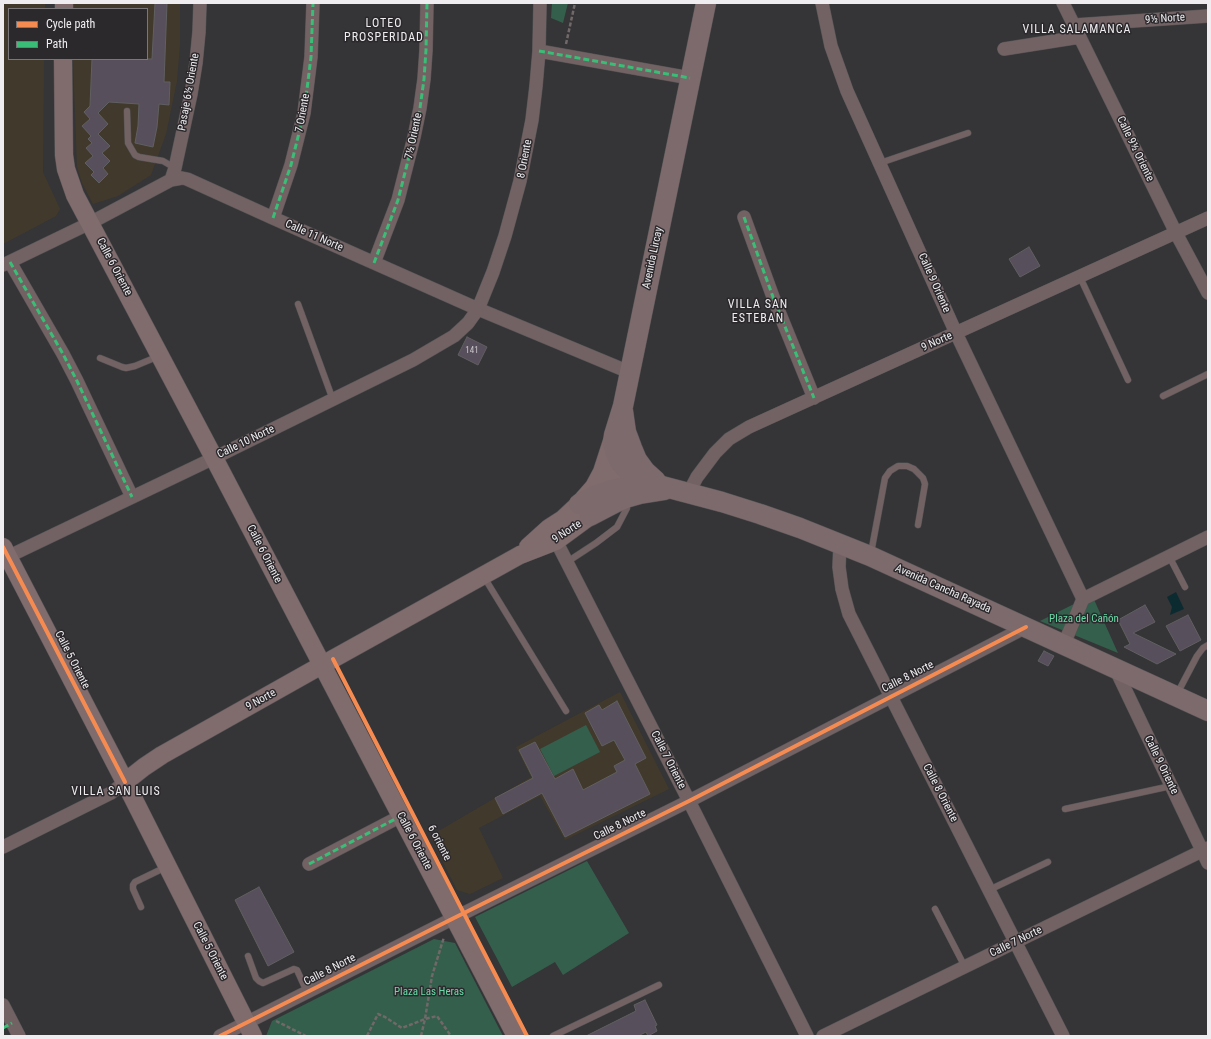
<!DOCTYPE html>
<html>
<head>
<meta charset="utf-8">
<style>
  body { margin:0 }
  #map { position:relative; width:1211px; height:1039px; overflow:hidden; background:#353436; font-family:"Roboto Condensed",sans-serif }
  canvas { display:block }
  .frame { position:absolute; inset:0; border:4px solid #efedf0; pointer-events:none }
  .legend { position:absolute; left:8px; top:8px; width:140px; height:52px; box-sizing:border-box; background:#2c292d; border:1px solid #7a777b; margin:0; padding:5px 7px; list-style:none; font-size:12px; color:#efedf0 }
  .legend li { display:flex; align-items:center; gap:8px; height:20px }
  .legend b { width:20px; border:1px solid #7a777b }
</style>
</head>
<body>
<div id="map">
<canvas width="1211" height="1039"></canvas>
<div class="frame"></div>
<ul class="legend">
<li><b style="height:5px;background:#f68b52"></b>Cycle path</li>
<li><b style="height:5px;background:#3abd76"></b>Path</li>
</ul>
</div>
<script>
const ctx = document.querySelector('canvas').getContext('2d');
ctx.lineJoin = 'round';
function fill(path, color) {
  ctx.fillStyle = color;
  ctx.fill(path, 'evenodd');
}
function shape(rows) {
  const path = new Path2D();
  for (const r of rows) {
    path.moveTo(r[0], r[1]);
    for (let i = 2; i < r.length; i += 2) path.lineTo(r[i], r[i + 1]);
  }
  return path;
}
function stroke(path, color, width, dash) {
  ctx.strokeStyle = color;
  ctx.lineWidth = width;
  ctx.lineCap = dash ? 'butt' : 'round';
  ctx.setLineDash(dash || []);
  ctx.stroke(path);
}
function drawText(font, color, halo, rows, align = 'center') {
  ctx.font = font + ' "Roboto Condensed",sans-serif';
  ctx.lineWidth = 3;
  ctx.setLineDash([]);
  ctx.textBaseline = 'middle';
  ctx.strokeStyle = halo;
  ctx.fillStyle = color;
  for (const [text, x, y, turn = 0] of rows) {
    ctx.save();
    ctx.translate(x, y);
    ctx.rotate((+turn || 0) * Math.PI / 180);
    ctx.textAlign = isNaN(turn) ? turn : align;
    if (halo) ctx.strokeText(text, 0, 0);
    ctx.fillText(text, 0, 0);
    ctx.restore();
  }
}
const education = shape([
  [3,3,45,3,45,9,9,9,9,59,44,59,43,172,60,209,56,216,3,244],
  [71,3,180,3,180,45,177,81,166,134,151,175,118,196,93,204,82,183,77,166,73,59,147,59,147,9,71,9],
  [620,692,669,789,565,840,540,796,479,828,503,878,470,894,457,890,430,836,531,777,516,747]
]);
const green = shape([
  [552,3,568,3,563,23,551,18],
  [1092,595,1118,653,1040,621],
  [586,725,600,752,554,776,540,749],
  [587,861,629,933,563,975,555,962,512,987,475,917],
  [434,939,455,943,503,1036,266,1036,272,1021]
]);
const water = shape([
  [1176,592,1184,609,1170,615,1172,607,1167,597]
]);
const building = shape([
  [155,3,167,3,164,82,170,82,169,105,159,104,157,127,153,147,135,143,138,126,139,104,109,102,98,113,108,124,98,134,110,146,102,153,110,161,103,168,108,174,99,183,91,175,94,172,85,163,93,156,86,148,92,143,88,139,91,136,82,126,90,119,84,112,90,106,92,59,152,59,155,3],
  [1029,247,1040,266,1020,277,1009,259,1029,247],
  [467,337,487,347,478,365,458,355,467,337],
  [1145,605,1155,622,1133,633,1176,654,1157,664,1124,647,1130,644,1118,620,1145,605],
  [1188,615,1201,640,1180,651,1166,626,1188,615],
  [1044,651,1054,656,1048,666,1038,661,1044,651],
  [617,701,646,758,635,764,650,794,565,837,542,793,503,814,495,798,533,778,519,750,535,742,555,779,573,769,583,790,617,772,614,766,625,760,614,740,602,746,585,713,599,705,602,710,617,701],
  [259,887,294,952,268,966,235,900,259,887],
  [645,1000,657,1025,655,1026,657,1031,648,1036,646,1032,638,1036,586,1036,636,1011,634,1005,645,1000]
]);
const path = shape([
  [566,44,575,3],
  [276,1021,306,1036],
  [367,1036,378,1014,385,1017,402,1028,425,1019,437,1016,451,1036],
  [421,1036,425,1019,432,976,444,937]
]);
const lane = shape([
  [127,111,128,143,135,155,139,157,163,161,175,168],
  [880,163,968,133],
  [1080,277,1128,380],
  [298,304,333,400],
  [100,358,122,367,126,368,135,366,159,356],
  [1163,396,1208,374],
  [871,553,885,478,890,471,898,466,907,466,914,469,923,478,925,484,918,525],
  [1169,556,1185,587],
  [567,562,596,543,617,527,627,508,627,502],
  [484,577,566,711],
  [1177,694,1197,656,1203,648,1208,645],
  [1065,809,1171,786],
  [989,890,1048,862],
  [141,907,133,889,133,885,135,882,166,867],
  [935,909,965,967],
  [248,956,256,978,259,981,263,983,294,969,297,970,307,992],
  [553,1036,659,985]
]);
const street = shape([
  [822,3,831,46,847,91,956,333,1083,599],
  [1063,3,1176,233,1208,293],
  [1074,25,1208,16],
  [1004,49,1080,37],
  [539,51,690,78],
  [171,180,175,168,191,94,196,63,199,32,200,3],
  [744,217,773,297,814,398],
  [273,218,291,165,304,113,311,57,313,3],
  [10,262,63,354,77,381,132,497],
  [374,263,398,200,414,137,420,108,424,79,426,50,427,3],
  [3,265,90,223,171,180,182,178,187,179,273,218,478,309,629,372],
  [688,494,697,477,715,453,729,439,749,427,1208,218],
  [552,533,689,801,807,1036],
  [840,544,839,567,842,589,849,614,1063,1036],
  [3,559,214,458,413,360,454,336,468,323,478,309,493,272,505,236,520,181,532,120,536,86,539,51,540,3],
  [1064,644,1083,599,1208,537],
  [1115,668,1208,863],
  [3,847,111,793,125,782],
  [309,864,401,816],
  [3,1005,19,1036],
  [220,1036,454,918,689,801,1026,627],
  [823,1036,1208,848]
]);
const secondary = shape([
  [64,9,64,3],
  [63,59,64,155,66,169,75,195,214,458,516,1036],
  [3,547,125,782,253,1036],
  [528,547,549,528,563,519,579,504,594,487,602,472,614,435],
  [125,782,144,767,162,755,322,665,520,555,556,541,590,516,600,508,607,499,616,477,623,450]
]);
const primary = shape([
  [706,3,623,406,614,435,613,443,615,451,620,462,628,471,639,480,722,502,760,514,800,528,870,556,1208,711],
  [623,411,626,432,632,448,637,460,645,471,656,481],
  [579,504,594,496,612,490,631,486],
  [590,516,615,503,626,498,640,494,665,490]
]);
const quiet = shape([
  [539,51,690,78],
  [744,217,773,297,814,398],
  [273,218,291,165,304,113,311,57,313,3],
  [10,262,63,354,77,381,132,497],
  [374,263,398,200,414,137,420,108,424,79,426,50,427,3],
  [309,864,401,816],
  [3,1028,12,1023]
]);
const cycleway = shape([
  [3,547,125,782],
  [333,659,527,1036],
  [220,1036,454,918,689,801,1026,627]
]);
const numberNames = [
  ["141",472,351]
];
const streetNames = [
  ["9½ Norte",1165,19,-4],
  ["Pasaje 6½ Oriente",189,92,-80],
  ["7 Oriente",303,113,-80],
  ["7½ Oriente",414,136,-78],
  ["Calle 9½ Oriente",1135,149,64],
  ["8 Oriente",525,159,-79],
  ["Calle 11 Norte",314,236,24],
  ["Avenida Lircay",653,258,-78],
  ["Calle 6 Oriente",114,267,62],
  ["Calle 9 Oriente",934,283,66],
  ["9 Norte",937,342,-24],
  ["Calle 10 Norte",246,442,-26],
  ["9 Norte",567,532,-33],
  ["Calle 6 Oriente",264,554,63],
  ["Avenida Cancha Rayada",943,589,24],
  ["Calle 5 Oriente",72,660,63],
  ["Calle 8 Norte",908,677,-27],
  ["9 Norte",261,700,-29],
  ["Calle 7 Oriente",668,760,63],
  ["Calle 9 Oriente",1161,765,64],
  ["Calle 8 Oriente",940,793,63],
  ["Calle 8 Norte",620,825,-26],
  ["Calle 6 Oriente",414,841,62],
  ["6 oriente",439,843,63],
  ["Calle 7 Norte",1016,942,-26],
  ["Calle 5 Oriente",210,951,63],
  ["Calle 8 Norte",330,970,-27]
];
const parkNames = [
  ["Plaza del Cañón",1084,619],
  ["Plaza Las Heras",429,992]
];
const neighbourhoodNames = [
  ["LOTEO",384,24],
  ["PROSPERIDAD",384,38],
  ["VILLA SALAMANCA",1077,30],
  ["VILLA SAN",758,305],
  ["ESTEBAN",758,319],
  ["VILLA SAN LUIS",116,792]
];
fill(education, '#413a2c');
fill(green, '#345f4c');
fill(water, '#0c2b30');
fill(building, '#574f5b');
stroke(building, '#605f61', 1);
stroke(lane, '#535254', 7);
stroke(street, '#535254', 14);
stroke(secondary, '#535254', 19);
stroke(primary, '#535254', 21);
stroke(path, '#716869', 2.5, [4, 2]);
stroke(lane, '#726263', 6);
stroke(street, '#726263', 13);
stroke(secondary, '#806b6d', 18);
stroke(primary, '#7d6a6c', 20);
stroke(quiet, '#3abd76', 3, [6, 3]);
stroke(cycleway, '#f68b52', 4);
drawText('9px', '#c9c6cb', null, numberNames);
drawText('11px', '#efedf0', '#2c292d', streetNames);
drawText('11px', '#69daa7', '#2c292d', parkNames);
ctx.letterSpacing = '1px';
drawText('12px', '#efedf0', '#2c292d', neighbourhoodNames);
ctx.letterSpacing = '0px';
</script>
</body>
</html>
